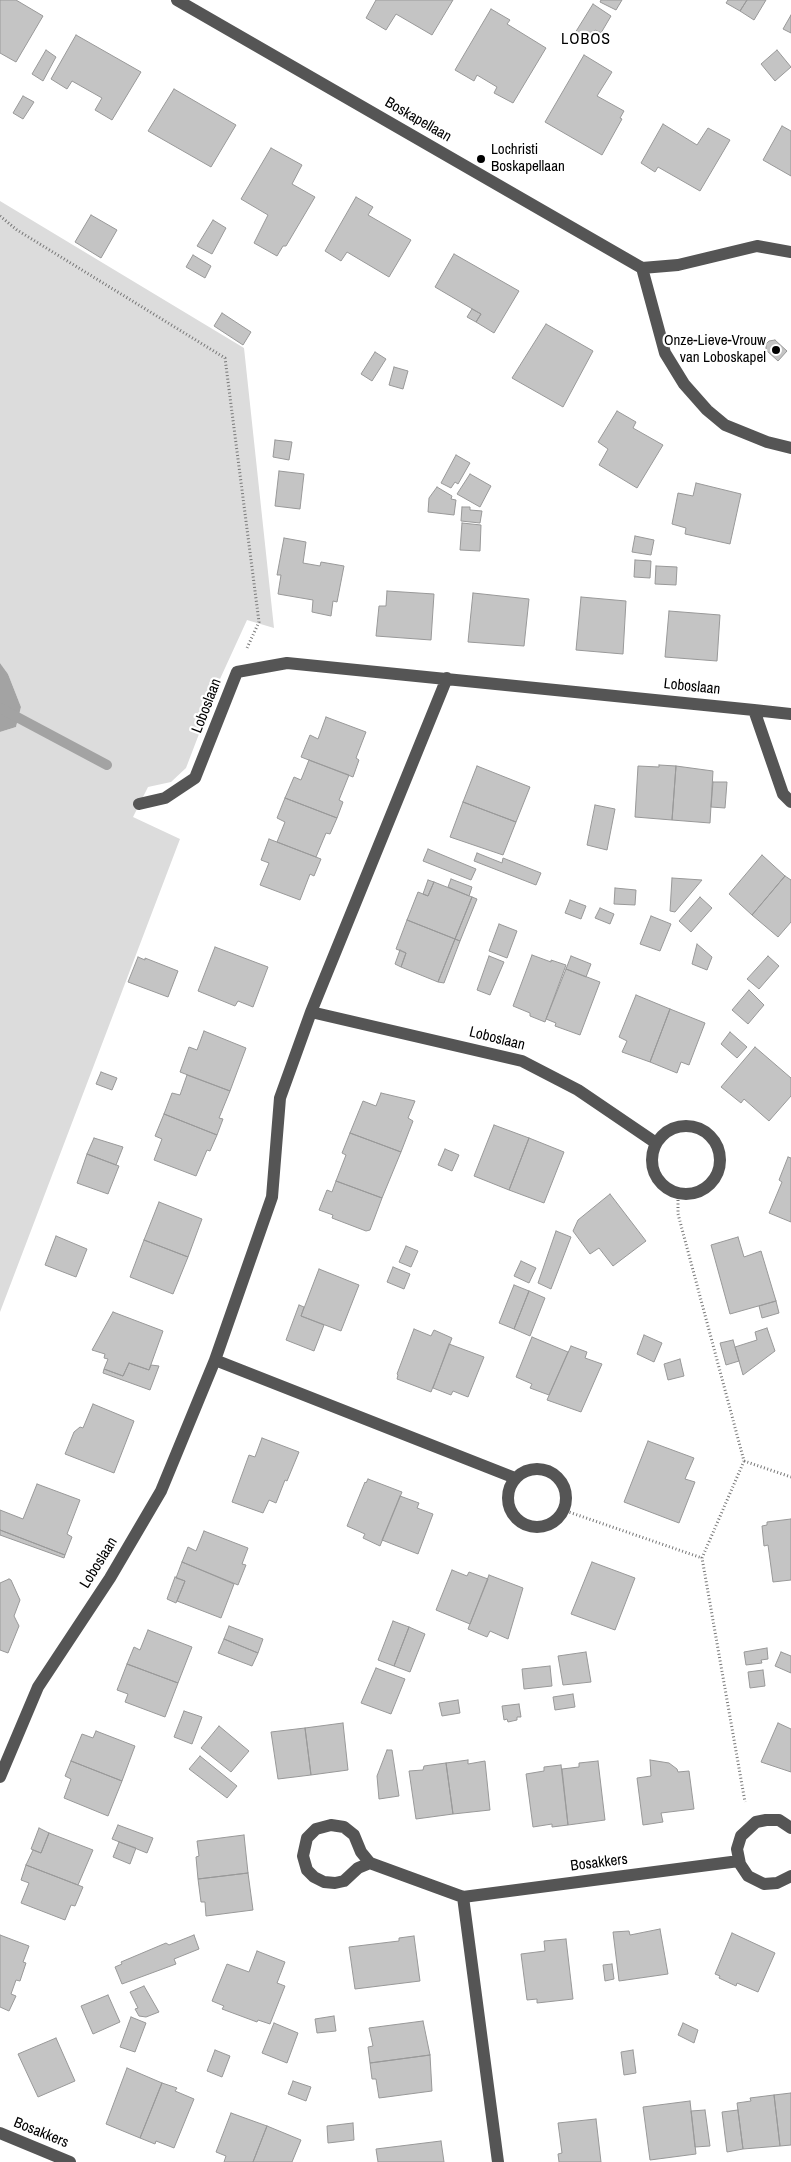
<!DOCTYPE html>
<html>
<head>
<meta charset="utf-8">
<style>
  body { margin:0 }
  canvas { display:block; background:#fff }
</style>
</head>
<body>
<canvas width="791" height="2162"></canvas>
<script>
const ctx = document.querySelector('canvas').getContext('2d');
ctx.lineJoin = 'round';
function fill(path, color) {
  ctx.fillStyle = color;
  ctx.fill(path, 'evenodd');
}
function shape(rows) {
  const path = new Path2D();
  for (const r of rows) {
    if (r.length === 3) {
      path.moveTo(r[0] + r[2], r[1]);
      path.arc(r[0], r[1], r[2], 0, 2 * Math.PI);
      continue;
    }
    path.moveTo(r[0], r[1]);
    for (let i = 2; i < r.length; i += 2) path.lineTo(r[i], r[i + 1]);
  }
  return path;
}
function stroke(path, color, width, dash) {
  ctx.strokeStyle = color;
  ctx.lineWidth = width;
  ctx.lineCap = dash ? 'butt' : 'round';
  ctx.setLineDash(dash || []);
  ctx.stroke(path);
}
function drawText(font, color, halo, rows, align = 'center') {
  ctx.font = font + ' "Archivo Narrow",sans-serif';
  ctx.lineWidth = 4.5;
  ctx.setLineDash([]);
  ctx.textBaseline = 'middle';
  ctx.strokeStyle = halo;
  ctx.fillStyle = color;
  for (const [text, x, y, turn = 0] of rows) {
    ctx.save();
    ctx.translate(x, y);
    ctx.rotate((+turn || 0) * Math.PI / 180);
    ctx.textAlign = isNaN(turn) ? turn : align;
    if (halo) ctx.strokeText(text, 0, 0);
    ctx.fillText(text, 0, 0);
    ctx.restore();
  }
}
const green = shape([
  [0,201,244,348,274,628,247,620,220,679,186,768,171,782,148,787,133,817,180,839,0,1312,0,732,16,727,21,707,8,674,0,663]
]);
const water = shape([
  [0,663,8,674,21,707,16,727,0,732]
]);
const stream = shape([
  [0,708,107,765]
]);
const building = shape([
  [0,0,16,0,43,16,16,62,0,53,0,0],
  [376,0,453,0,432,35,396,14,386,30,366,18,376,0],
  [601,0,622,0,616,10,600,2,601,0],
  [728,0,747,0,740,11,726,3,728,0],
  [747,0,766,0,754,20,740,11,747,0],
  [593,4,611,16,601,33,595,30,590,38,581,32,579,35,575,33,593,4],
  [491,9,510,20,507,24,546,48,513,103,494,93,497,87,477,75,474,81,455,70,491,9],
  [791,15,791,33,783,29,791,15],
  [76,35,141,72,112,120,95,110,102,98,72,81,67,89,51,79,76,35],
  [46,50,56,57,43,81,32,74,46,50],
  [777,50,791,67,775,81,761,64,777,50],
  [584,55,612,72,597,96,624,111,620,118,622,119,602,155,545,122,584,55],
  [174,89,236,125,211,167,148,131,174,89],
  [23,96,34,102,23,119,13,113,23,96],
  [663,124,697,145,708,128,730,140,700,191,658,167,655,172,641,163,663,124],
  [782,126,791,131,791,176,763,160,782,126],
  [271,148,302,165,292,184,315,197,286,246,283,246,277,256,254,243,268,215,241,199,271,148],
  [356,197,373,207,368,215,411,240,389,277,347,252,341,261,325,251,356,197],
  [91,215,117,230,101,258,75,242,91,215],
  [213,220,226,228,212,254,197,246,213,220],
  [454,254,519,291,494,333,476,322,481,314,435,287,454,254],
  [193,255,211,266,205,278,186,267,193,255],
  [472,309,481,314,476,322,467,317,472,309],
  [222,313,251,332,243,345,214,326,222,313],
  [546,324,593,351,563,407,512,378,546,324],
  [775,340,787,351,778,361,766,350,766,344,769,341,775,340],
  [375,352,386,359,372,381,361,374,375,352],
  [394,367,408,371,403,389,389,385,394,367],
  [617,411,636,422,633,428,663,445,637,488,599,465,608,449,598,442,617,411],
  [275,440,292,442,289,460,273,457,275,440],
  [456,455,470,463,458,484,455,482,451,488,441,483,456,455],
  [279,471,304,474,300,509,275,506,279,471],
  [470,474,491,486,480,507,457,494,470,474],
  [696,483,741,494,730,544,685,534,686,528,672,524,678,493,693,496,696,483],
  [437,487,452,496,451,499,456,500,454,515,428,512,429,498,437,487],
  [462,507,470,507,470,510,482,511,480,523,461,521,462,507],
  [462,523,481,525,480,551,460,550,462,523],
  [635,536,654,540,651,555,632,552,635,536],
  [284,538,306,542,303,563,320,566,321,562,344,566,337,602,333,601,331,616,312,612,313,600,278,594,281,575,277,575,284,538],
  [635,560,651,561,650,578,634,577,635,560],
  [656,566,677,567,676,585,655,584,656,566],
  [387,591,434,594,431,640,376,636,379,606,386,606,387,591],
  [473,593,529,599,524,646,468,642,473,593],
  [581,597,626,601,623,654,576,650,581,597],
  [669,611,720,615,717,661,665,657,669,611],
  [326,717,366,732,356,758,359,760,353,777,301,757,310,735,318,739,326,717],
  [309,760,349,775,339,800,343,802,337,818,285,798,294,777,301,780,309,760],
  [659,765,676,766,672,820,635,817,638,766,659,767,659,765],
  [477,766,530,787,516,822,463,802,477,766],
  [676,766,713,771,710,823,672,820,676,766],
  [713,782,727,782,725,808,711,807,713,782],
  [285,798,337,818,330,834,326,833,316,857,277,842,285,822,277,818,285,798],
  [463,802,516,822,503,855,450,837,463,802],
  [595,805,615,809,607,850,587,845,595,805],
  [269,839,321,859,314,876,310,874,300,900,260,885,269,863,261,860,269,839],
  [428,849,476,869,471,880,423,861,428,849],
  [477,853,502,863,503,858,541,873,536,885,474,861,477,853],
  [762,855,785,876,752,915,729,894,762,855],
  [785,876,791,880,791,922,778,937,752,915,785,876],
  [672,878,702,880,675,912,670,911,672,878],
  [451,879,472,887,469,896,448,887,451,879],
  [428,880,434,882,428,896,423,894,428,880],
  [434,882,472,897,455,939,407,920,418,892,428,896,434,882],
  [615,888,636,890,635,905,614,904,615,888],
  [472,897,477,899,460,941,455,939,472,897],
  [700,897,712,908,691,932,679,921,700,897],
  [570,900,586,906,581,919,565,913,570,900],
  [600,908,614,914,610,924,595,918,600,908],
  [651,916,671,924,660,951,640,944,651,916],
  [407,920,455,939,438,982,401,967,406,953,396,949,407,920],
  [499,924,517,931,507,958,489,951,499,924],
  [455,939,460,941,444,983,438,982,455,939],
  [697,944,712,957,707,970,692,964,697,944],
  [215,947,268,967,253,1007,238,1001,235,1006,198,991,215,947],
  [400,950,406,953,401,967,395,964,400,950],
  [532,955,551,962,551,960,566,965,545,1022,530,1016,530,1013,513,1006,532,955],
  [489,956,504,962,490,995,477,990,489,956],
  [571,956,591,964,586,977,566,969,571,956],
  [768,956,779,966,759,989,747,979,768,956],
  [138,957,145,960,145,958,178,971,168,997,128,982,138,957],
  [566,969,600,982,580,1035,555,1026,556,1023,546,1019,566,969],
  [749,990,764,1005,748,1024,732,1010,749,990],
  [636,995,670,1009,650,1062,622,1052,627,1041,619,1037,636,995],
  [670,1009,705,1023,689,1065,681,1062,677,1073,650,1062,670,1009],
  [204,1031,246,1048,230,1091,180,1072,189,1047,197,1050,204,1031],
  [730,1032,747,1047,737,1058,721,1044,730,1032],
  [755,1047,791,1078,791,1096,769,1121,744,1099,741,1103,721,1087,755,1047],
  [101,1072,117,1078,112,1090,96,1084,101,1072],
  [187,1075,230,1091,219,1118,223,1119,217,1135,164,1114,172,1093,180,1095,187,1075],
  [381,1093,415,1101,408,1118,413,1121,401,1152,350,1133,363,1101,376,1106,381,1093],
  [164,1114,217,1135,210,1151,207,1150,196,1176,154,1160,162,1139,155,1136,164,1114],
  [494,1125,529,1138,509,1190,474,1176,494,1125],
  [350,1133,401,1152,382,1198,336,1181,346,1155,342,1153,350,1133],
  [94,1138,123,1147,116,1165,87,1154,94,1138],
  [529,1138,564,1152,544,1203,509,1190,529,1138],
  [445,1149,459,1155,452,1171,438,1165,445,1149],
  [87,1154,119,1166,108,1194,77,1183,87,1154],
  [788,1157,791,1158,791,1222,769,1213,782,1182,779,1180,788,1157],
  [336,1181,382,1198,370,1230,366,1231,332,1218,333,1215,319,1210,327,1190,332,1192,336,1181],
  [610,1194,646,1241,613,1266,599,1248,590,1254,573,1231,578,1220,610,1194],
  [159,1202,202,1219,188,1257,144,1240,159,1202],
  [556,1231,571,1237,551,1289,538,1283,556,1231],
  [56,1236,87,1249,76,1277,45,1265,56,1236],
  [738,1237,744,1257,761,1251,776,1301,730,1314,711,1245,738,1237],
  [144,1240,188,1257,173,1294,130,1277,144,1240],
  [406,1246,418,1251,411,1267,399,1262,406,1246],
  [521,1261,536,1268,529,1283,514,1276,521,1261],
  [393,1267,410,1274,404,1289,387,1282,393,1267],
  [319,1269,359,1285,341,1331,301,1316,319,1269],
  [514,1285,529,1291,514,1329,499,1323,514,1285],
  [529,1291,545,1298,530,1336,514,1329,529,1291],
  [776,1301,779,1313,762,1318,759,1306,776,1301],
  [299,1305,304,1307,301,1316,324,1325,314,1351,286,1340,299,1305],
  [113,1312,163,1331,149,1370,129,1363,123,1376,104,1369,108,1359,104,1358,105,1354,92,1350,113,1312],
  [767,1328,775,1351,743,1375,735,1347,757,1340,755,1332,767,1328],
  [414,1329,431,1336,434,1330,452,1338,431,1392,397,1379,398,1375,397,1374,414,1329],
  [644,1335,662,1343,654,1362,637,1354,644,1335],
  [532,1337,568,1352,549,1395,530,1388,532,1384,516,1377,532,1337],
  [733,1340,739,1361,726,1365,720,1343,733,1340],
  [449,1344,484,1357,468,1397,453,1391,451,1395,433,1388,449,1344],
  [571,1346,587,1352,585,1358,602,1364,581,1412,547,1400,571,1346],
  [680,1359,684,1376,668,1380,664,1364,680,1359],
  [129,1363,149,1370,151,1365,159,1366,150,1390,103,1373,104,1369,123,1376,129,1363],
  [93,1404,134,1421,114,1473,65,1454,74,1432,80,1427,83,1428,93,1404],
  [262,1438,299,1452,287,1481,285,1480,276,1503,269,1500,263,1513,232,1502,249,1455,255,1457,262,1438],
  [648,1441,694,1458,685,1479,695,1482,679,1523,624,1502,648,1441],
  [368,1479,402,1492,380,1546,363,1538,365,1534,347,1526,365,1482,366,1483,368,1479],
  [37,1484,80,1500,67,1534,72,1537,65,1555,0,1530,0,1510,23,1519,37,1484],
  [400,1496,419,1503,417,1508,433,1514,418,1554,382,1540,400,1496],
  [791,1519,791,1580,773,1582,768,1545,764,1546,762,1526,767,1525,767,1522,791,1519],
  [0,1530,65,1555,64,1558,0,1535,0,1530],
  [204,1531,248,1548,242,1564,246,1565,238,1585,182,1562,188,1547,196,1551,204,1531],
  [182,1562,234,1584,221,1618,177,1601,185,1581,176,1578,182,1562],
  [592,1562,635,1578,615,1630,571,1614,592,1562],
  [452,1570,467,1576,469,1572,488,1579,470,1624,436,1610,452,1570],
  [489,1575,523,1588,508,1639,490,1631,487,1637,468,1629,489,1575],
  [175,1577,185,1581,176,1603,167,1599,175,1577],
  [9,1579,11,1580,20,1600,14,1616,19,1626,8,1653,0,1650,0,1583,9,1579],
  [393,1621,409,1627,394,1666,378,1660,393,1621],
  [229,1626,263,1639,258,1653,224,1639,229,1626],
  [409,1627,425,1634,410,1672,394,1666,409,1627],
  [148,1630,192,1647,178,1683,127,1664,134,1647,140,1650,148,1630],
  [224,1639,258,1653,252,1666,218,1653,224,1639],
  [767,1648,768,1659,761,1660,762,1663,746,1665,744,1652,767,1648],
  [586,1652,591,1682,563,1685,558,1656,586,1652],
  [781,1652,791,1656,791,1673,775,1666,781,1652],
  [127,1664,178,1683,165,1717,125,1702,128,1694,117,1690,127,1664],
  [550,1666,552,1686,524,1689,522,1669,550,1666],
  [376,1668,405,1679,391,1714,361,1703,376,1668],
  [763,1670,765,1686,750,1688,748,1672,763,1670],
  [573,1694,575,1707,555,1710,553,1697,573,1694],
  [458,1700,460,1713,442,1716,439,1703,458,1700],
  [519,1704,521,1717,517,1717,517,1720,508,1722,507,1719,504,1720,502,1706,519,1704],
  [184,1711,202,1717,192,1744,174,1737,184,1711],
  [343,1723,348,1770,311,1775,305,1728,343,1723],
  [778,1723,791,1729,791,1772,761,1762,778,1723],
  [219,1726,249,1751,231,1772,201,1748,219,1726],
  [305,1728,311,1775,278,1779,271,1732,305,1728],
  [96,1731,135,1746,122,1781,71,1761,82,1734,93,1738,96,1731],
  [387,1750,392,1750,399,1796,379,1799,377,1776,387,1750],
  [200,1756,237,1786,227,1798,189,1769,200,1756],
  [468,1760,468,1764,485,1761,490,1810,453,1814,446,1763,468,1760],
  [650,1760,669,1763,677,1769,678,1772,689,1771,694,1809,661,1813,663,1822,643,1825,637,1778,651,1776,650,1760],
  [71,1761,122,1781,108,1816,64,1798,71,1779,65,1776,71,1761],
  [598,1761,605,1820,568,1825,562,1769,579,1767,579,1763,598,1761],
  [446,1763,453,1814,416,1819,409,1771,423,1770,424,1766,446,1763],
  [561,1765,568,1825,552,1827,552,1824,533,1827,526,1774,544,1771,544,1767,561,1765],
  [118,1825,153,1838,147,1853,112,1839,118,1825],
  [39,1828,49,1833,41,1853,31,1849,39,1828],
  [49,1833,93,1850,78,1885,26,1865,33,1850,41,1853,49,1833],
  [244,1835,248,1873,198,1879,196,1857,199,1856,197,1841,244,1835],
  [119,1842,136,1848,130,1864,113,1857,119,1842],
  [26,1865,83,1887,75,1906,71,1905,65,1920,21,1903,29,1883,21,1880,26,1865],
  [248,1873,253,1910,206,1916,205,1902,201,1902,198,1879,248,1873],
  [660,1929,668,1974,619,1981,613,1932,629,1931,630,1935,660,1929],
  [732,1933,775,1953,758,1992,737,1983,736,1986,719,1978,720,1976,715,1974,732,1933],
  [0,1935,29,1946,23,1962,26,1963,20,1981,16,1980,11,1994,16,1996,9,2011,0,2007,0,1935],
  [194,1935,199,1949,174,1959,176,1964,122,1984,115,1967,122,1964,121,1962,166,1943,169,1945,194,1935],
  [414,1936,420,1981,355,1989,349,1947,399,1941,399,1938,414,1936],
  [566,1939,573,1999,537,2003,537,1999,527,2000,521,1954,545,1951,544,1941,566,1939],
  [257,1951,285,1962,277,1983,285,1986,270,2024,258,2020,257,2022,222,2009,224,2006,212,2001,227,1964,249,1972,257,1951],
  [612,1964,614,1979,605,1981,603,1965,612,1964],
  [144,1986,159,2012,146,2017,139,2016,135,2009,138,2008,130,1992,144,1986],
  [108,1995,120,2022,93,2034,81,2006,108,1995],
  [334,2016,336,2031,317,2033,315,2019,334,2016],
  [131,2017,146,2023,135,2052,120,2047,131,2017],
  [423,2021,430,2055,370,2063,368,2047,373,2046,369,2028,423,2021],
  [274,2023,298,2033,287,2063,262,2053,274,2023],
  [683,2023,698,2030,694,2043,678,2035,683,2023],
  [56,2038,75,2081,38,2097,18,2054,56,2038],
  [215,2050,230,2056,222,2077,207,2071,215,2050],
  [633,2050,636,2073,624,2075,621,2052,633,2050],
  [430,2055,432,2091,379,2098,376,2079,372,2079,370,2063,430,2055],
  [127,2068,162,2083,140,2138,106,2124,127,2068],
  [293,2081,311,2087,306,2101,288,2094,293,2081],
  [162,2083,177,2088,175,2091,194,2099,174,2148,156,2141,155,2144,140,2138,162,2083],
  [791,2093,791,2145,780,2146,774,2095,791,2093],
  [774,2095,780,2146,743,2149,737,2103,751,2101,750,2098,774,2095],
  [690,2101,696,2154,650,2160,643,2107,690,2101],
  [705,2110,710,2146,695,2147,691,2111,705,2110],
  [738,2110,743,2149,727,2152,722,2112,738,2110],
  [231,2113,267,2126,253,2162,224,2162,226,2156,216,2152,231,2113],
  [596,2119,601,2162,559,2162,558,2154,562,2153,558,2123,596,2119],
  [353,2123,354,2140,328,2143,327,2126,353,2123],
  [267,2126,301,2140,292,2162,253,2162,267,2126],
  [441,2141,444,2162,378,2162,376,2149,441,2141]
]);
const path = shape([
  [0,216,17,230,225,358,259,622,247,648],
  [678,1193,678,1214,744,1461,702,1558,745,1802],
  [744,1461,791,1477],
  [563,1510,702,1558]
]);
const minor = shape([
  [177,0,642,268,678,265,757,246,791,252],
  [642,268,665,353,684,384,707,410,725,425,767,442,791,448],
  [791,714,754,710,783,794,791,802],
  [139,804,165,798,195,778,237,672,287,663,754,710],
  [311,1012,522,1061,578,1090,656,1143],
  [686,1160,34],
  [215,1360,515,1478],
  [537,1498,29],
  [0,1777,38,1687,110,1578,161,1491,215,1360,272,1197,280,1098,311,1012,447,678],
  [331,1825,344,1827,354,1835,361,1852,370,1863,358,1868,344,1881,335,1883,324,1882,314,1877,307,1870,303,1856,307,1838,316,1829,331,1825],
  [791,1828,779,1820,766,1820,756,1822,741,1836,737,1849,740,1864,748,1876,764,1884,777,1883,791,1876],
  [370,1863,463,1897],
  [0,2133,70,2162],
  [498,2162,463,1897,739,1861]
]);
const markers = [
  [481,159,5,"#000"],
  [776,350,5,"#000"]
];
const streetNames = [
  ["Boskapellaan",418,120,30],
  ["Loboslaan",692,687,6],
  ["Loboslaan",207,706,-69],
  ["Loboslaan",497,1039,14],
  ["Loboslaan",99,1563,-58],
  ["Bosakkers",599,1863,-7],
  ["Bosakkers",41,2133,22]
];
const poiNames = [
  ["Lochristi",491,150],
  ["Boskapellaan",491,167],
  ["Onze-Lieve-Vrouw",766,341,"right"],
  ["van Loboskapel",766,358,"right"]
];
const neighbourhoodNames = [
  ["LOBOS",586,40]
];
fill(green, '#dcdcdc');
fill(water, '#a3a3a3');
stroke(stream, '#a3a3a3', 10);
fill(building, '#c4c4c4');
stroke(building, '#999', 1);
stroke(path, '#777', 3, [1, 2.5]);
stroke(minor, '#555', 12);
for (const [x, y, r, color] of markers) {
  const dot = new Path2D();
  dot.arc(x, y, r, 0, 2 * Math.PI);
  ctx.fillStyle = color;
  ctx.fill(dot);
  stroke(dot, '#fff', 2);
}
drawText('15px', '#000', '#fff', streetNames);
drawText('15px', '#000', '#fff', poiNames, 'left');
ctx.letterSpacing = '1px';
drawText('16px', '#000', '#fff', neighbourhoodNames);
ctx.letterSpacing = '0px';
</script>
</body>
</html>
